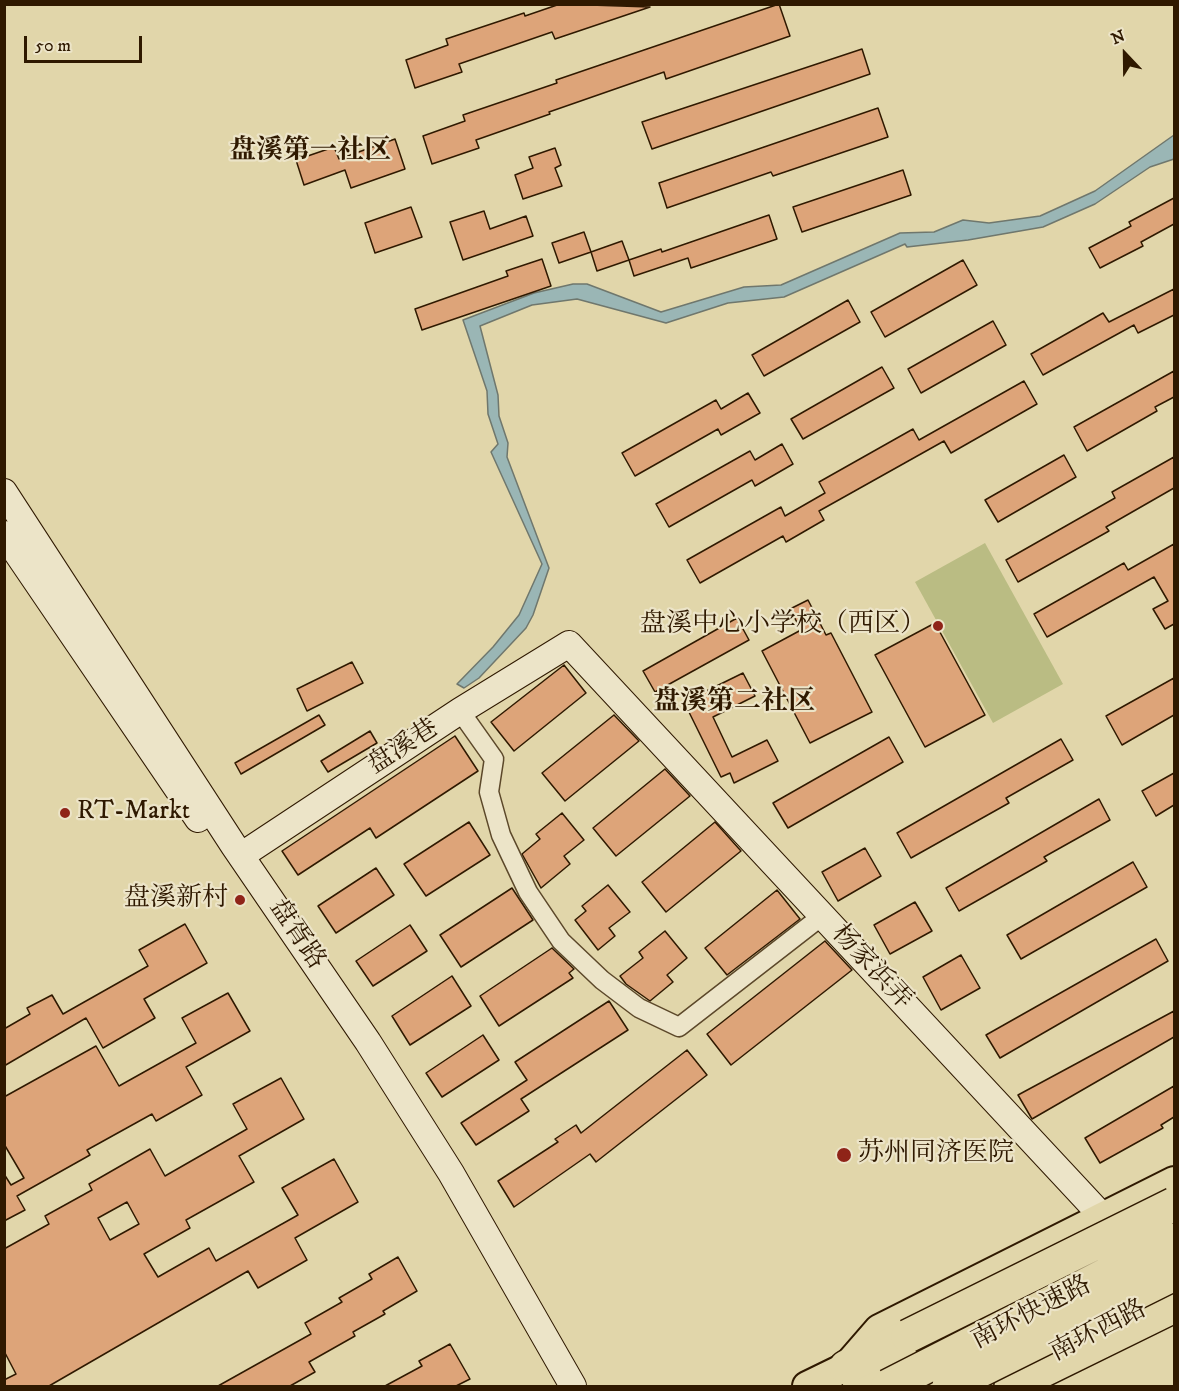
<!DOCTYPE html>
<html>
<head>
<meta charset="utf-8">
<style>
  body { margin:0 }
  #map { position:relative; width:1179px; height:1391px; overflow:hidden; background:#e1d6aa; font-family:"IM FELL DW Pica",serif }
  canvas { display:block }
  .frame { position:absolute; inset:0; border:6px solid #2f1900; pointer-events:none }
  .north { position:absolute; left:1095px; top:24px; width:60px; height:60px; -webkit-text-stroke:4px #ece4c8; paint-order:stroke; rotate:338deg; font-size:16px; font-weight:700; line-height:24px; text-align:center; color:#2f1900 }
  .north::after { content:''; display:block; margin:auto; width:21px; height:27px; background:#2f1900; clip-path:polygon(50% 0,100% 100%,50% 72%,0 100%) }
  .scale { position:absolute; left:24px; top:36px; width:118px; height:27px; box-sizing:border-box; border:3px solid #2f1900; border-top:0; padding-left:8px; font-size:18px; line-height:21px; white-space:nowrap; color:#2f1900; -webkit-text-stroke:4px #ece4c8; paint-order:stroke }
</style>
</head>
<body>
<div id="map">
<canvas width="1179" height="1391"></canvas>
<div class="frame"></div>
<div class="north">N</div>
<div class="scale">50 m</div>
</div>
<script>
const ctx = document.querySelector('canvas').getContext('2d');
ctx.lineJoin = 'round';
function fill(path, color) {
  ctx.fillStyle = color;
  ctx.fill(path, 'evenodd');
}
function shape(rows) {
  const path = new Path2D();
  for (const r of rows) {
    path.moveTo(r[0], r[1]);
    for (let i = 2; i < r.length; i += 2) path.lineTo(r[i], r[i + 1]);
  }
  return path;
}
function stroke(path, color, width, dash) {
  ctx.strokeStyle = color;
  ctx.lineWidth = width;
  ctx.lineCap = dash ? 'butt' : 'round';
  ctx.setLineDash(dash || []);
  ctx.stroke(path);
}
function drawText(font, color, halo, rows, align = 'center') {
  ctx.font = font + ' "IM FELL DW Pica","Noto Serif SC",serif';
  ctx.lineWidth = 4.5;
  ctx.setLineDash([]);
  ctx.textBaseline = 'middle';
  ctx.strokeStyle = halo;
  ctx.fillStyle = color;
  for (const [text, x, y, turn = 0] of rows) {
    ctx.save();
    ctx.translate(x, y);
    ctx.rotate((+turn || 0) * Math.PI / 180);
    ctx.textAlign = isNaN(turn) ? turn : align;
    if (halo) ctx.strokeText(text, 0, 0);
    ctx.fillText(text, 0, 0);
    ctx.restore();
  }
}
const green = shape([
  [985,543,1063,684,993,723,915,582]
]);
const water = shape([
  [1174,135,1174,159,1150,167,1095,204,1043,227,968,240,907,247,905,244,784,297,728,303,666,323,577,299,532,305,480,326,498,395,499,416,508,443,507,457,549,568,533,615,526,628,479,678,464,688,457,684,493,647,519,615,542,564,491,452,498,444,488,414,487,391,463,320,534,293,573,284,587,284,661,312,744,287,781,285,900,233,934,232,963,220,989,223,1040,216,1095,191,1174,135]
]);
const building = shape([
  [560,4,650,7,555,39,552,32,459,64,462,72,415,88,406,60,448,45,446,39,524,13,525,16,560,4],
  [779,4,790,36,666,79,664,72,549,112,550,114,476,140,479,148,432,164,423,136,465,121,463,115,557,83,556,80,779,4],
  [862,49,870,74,652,149,642,122,862,49],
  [878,108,888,137,773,176,771,172,667,208,659,183,878,108],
  [395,139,405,169,351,188,345,170,304,185,296,160,334,147,339,159,395,139],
  [555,148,561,165,555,168,562,186,523,199,515,175,533,168,529,157,555,148],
  [903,170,911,195,802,232,793,207,903,170],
  [1174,198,1174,224,1141,242,1143,246,1100,268,1089,248,1131,226,1129,222,1174,198],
  [411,207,422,237,375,253,365,223,411,207],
  [484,211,490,229,526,216,533,236,463,260,450,222,484,211],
  [769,215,777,239,691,268,688,258,634,276,629,260,661,249,662,252,769,215],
  [584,232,591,252,559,263,552,243,584,232],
  [622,241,629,260,597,271,591,252,622,241],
  [542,259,551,286,422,330,415,309,508,276,506,271,542,259],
  [963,260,977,285,885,337,871,312,963,260],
  [1174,289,1174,315,1138,333,1134,325,1043,375,1031,354,1103,313,1109,322,1174,289],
  [848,300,860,322,764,376,752,355,848,300],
  [993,321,1006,345,921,393,908,369,993,321],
  [882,367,894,388,803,439,791,419,882,367],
  [1174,371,1174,397,1155,407,1157,411,1087,451,1074,427,1174,371],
  [1024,381,1037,404,951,453,944,441,819,511,824,520,786,542,783,536,700,583,687,560,781,507,785,516,825,493,819,482,913,429,919,440,1024,381],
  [748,393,760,413,721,435,718,429,635,476,622,453,716,400,721,409,748,393],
  [782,444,793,464,755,486,752,480,669,527,656,504,750,451,755,460,782,444],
  [1064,455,1076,477,998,522,985,500,1064,455],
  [1174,457,1174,488,1106,527,1109,531,1018,582,1006,560,1115,498,1112,492,1174,457],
  [1174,544,1174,624,1165,629,1153,609,1168,601,1154,577,1047,637,1034,614,1124,563,1128,570,1174,544],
  [808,600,826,635,831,633,872,712,810,743,762,651,801,630,790,609,808,600],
  [737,618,749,640,655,692,643,671,737,618],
  [935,623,985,715,925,747,875,655,935,623],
  [352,662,363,683,307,711,297,689,352,662],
  [564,665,586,693,514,751,491,722,564,665],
  [743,673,755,696,713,717,732,757,767,740,778,761,734,783,730,773,721,777,684,702,743,673],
  [1174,678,1174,715,1122,745,1106,716,1174,678],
  [319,715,325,725,241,774,235,763,319,715],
  [614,715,639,741,565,801,542,773,614,715],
  [370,731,377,743,328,772,321,761,370,731],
  [455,736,478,771,376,838,370,828,298,875,282,851,455,736],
  [889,737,903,762,788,828,773,803,889,737],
  [1061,739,1073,760,1006,798,1009,803,911,858,897,833,1061,739],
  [665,769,690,796,616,856,593,828,665,769],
  [1174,773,1174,805,1156,816,1142,791,1174,773],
  [1099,799,1110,820,1044,857,1047,861,959,911,946,888,1099,799],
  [562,813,584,840,564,856,570,864,541,888,522,854,540,839,536,834,562,813],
  [469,822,490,855,426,896,404,864,469,822],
  [715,822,741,851,666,912,642,882,715,822],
  [865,848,881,876,838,901,822,872,865,848],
  [1133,862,1147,887,1021,959,1007,935,1133,862],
  [376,868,394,895,336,933,318,906,376,868],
  [608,885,630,912,609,928,615,936,598,950,575,920,586,911,582,906,608,885],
  [512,888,533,920,461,967,440,935,512,888],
  [777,890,800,919,727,975,705,948,777,890],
  [915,902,932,931,890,954,874,925,915,902],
  [185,924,207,963,144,999,155,1018,103,1048,86,1018,4,1066,4,1029,30,1014,27,1008,52,995,63,1014,148,966,139,950,185,924],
  [410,925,427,951,373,986,356,961,410,925],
  [665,931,687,958,667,975,673,982,650,1001,626,984,620,976,643,958,639,952,665,931],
  [1156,939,1168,961,1000,1058,986,1035,1156,939],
  [825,941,852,970,731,1065,707,1034,825,941],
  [552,948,574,969,569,973,573,978,499,1026,480,996,552,948],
  [961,955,980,988,941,1010,923,977,961,955],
  [452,976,471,1006,410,1045,392,1016,452,976],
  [228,993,250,1031,186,1067,202,1095,156,1121,152,1114,87,1150,90,1155,17,1196,25,1210,4,1221,4,1174,11,1185,24,1178,4,1144,4,1097,96,1046,119,1086,196,1043,182,1018,228,993],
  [609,1001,628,1030,521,1099,529,1111,476,1145,461,1123,527,1080,515,1062,609,1001],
  [1174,1011,1174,1037,1032,1119,1018,1095,1174,1011],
  [483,1035,499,1060,442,1097,426,1073,483,1035],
  [687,1050,707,1075,596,1162,590,1154,514,1207,498,1181,558,1142,555,1139,576,1125,581,1133,687,1050],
  [281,1078,304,1119,239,1156,254,1182,186,1220,190,1228,144,1254,158,1277,209,1248,216,1261,298,1215,282,1188,334,1159,358,1202,295,1238,307,1260,258,1288,248,1271,49,1386,4,1386,4,1380,16,1374,4,1351,4,1249,49,1224,45,1216,92,1190,89,1184,150,1149,165,1176,247,1129,233,1104,281,1078],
  [127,1202,139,1224,110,1240,98,1218,127,1202],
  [1174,1086,1174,1117,1161,1125,1163,1128,1100,1163,1085,1138,1174,1086],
  [398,1257,417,1291,383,1311,385,1314,353,1332,355,1336,309,1362,315,1372,290,1386,218,1386,311,1334,305,1323,342,1302,339,1298,372,1279,369,1274,398,1257],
  [450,1344,470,1379,456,1386,385,1386,422,1366,419,1361,450,1344]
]);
const street = shape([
  [460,711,494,759,489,792,501,835,528,892,561,941,602,980,639,1008,679,1027,822,916]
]);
const secondary = shape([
  [4,492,234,846,368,1042,451,1173,573,1386],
  [4,534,198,819],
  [242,855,460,711,569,644,1116,1231]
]);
const primary = shape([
  [807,1386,846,1367,879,1329,1174,1181],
  [857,1386,909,1360]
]);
const highway = shape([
  [846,1367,908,1336],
  [1011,1386,1174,1306]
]);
const highwayBridge = shape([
  [908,1336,1174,1204],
  [888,1386,1174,1240],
  [949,1386,1174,1274]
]);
const markers = [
  [938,626,6,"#8f2418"],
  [65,813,6,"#8f2418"],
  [240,900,6,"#8f2418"],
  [844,1155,8,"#8f2418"]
];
const poiNames = [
  ["盘溪中心小学校（西区）",926,626],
  ["RT-Markt",77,813,"left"],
  ["盘溪新村",228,900],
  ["苏州同济医院",858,1155,"left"]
];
const streetNames = [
  ["盘溪巷",404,748,-33],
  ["盘胥路",296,935,56],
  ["杨家浜弄",871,968,47],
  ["南环快速路",1032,1314,-27],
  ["南环西路",1099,1332,-27]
];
const neighbourhoodNames = [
  ["盘溪第一社区",310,152],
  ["盘溪第二社区",734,703]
];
fill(green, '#babc83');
fill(water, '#9ab6b5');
stroke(water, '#6f776d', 1.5);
fill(building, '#dda479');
stroke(building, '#2f1900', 1.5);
stroke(street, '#5c482a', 21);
stroke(secondary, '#2f1900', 28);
stroke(primary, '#2f1900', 32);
stroke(highway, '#2f1900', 36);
stroke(street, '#ece4c8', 18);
stroke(secondary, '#ece4c8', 26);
stroke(primary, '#e1d6aa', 28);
stroke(highway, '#e1d6aa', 33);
stroke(highwayBridge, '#2f1900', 36, []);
stroke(highwayBridge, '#e1d6aa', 33);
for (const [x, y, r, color] of markers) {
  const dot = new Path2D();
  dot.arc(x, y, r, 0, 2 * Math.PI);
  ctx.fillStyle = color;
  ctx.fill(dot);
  stroke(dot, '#ece4c8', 2);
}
drawText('26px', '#2f1900', '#ece4c8', poiNames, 'right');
drawText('26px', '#2f1900', '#ece4c8', streetNames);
drawText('bold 27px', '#2f1900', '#ece4c8', neighbourhoodNames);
</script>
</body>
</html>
